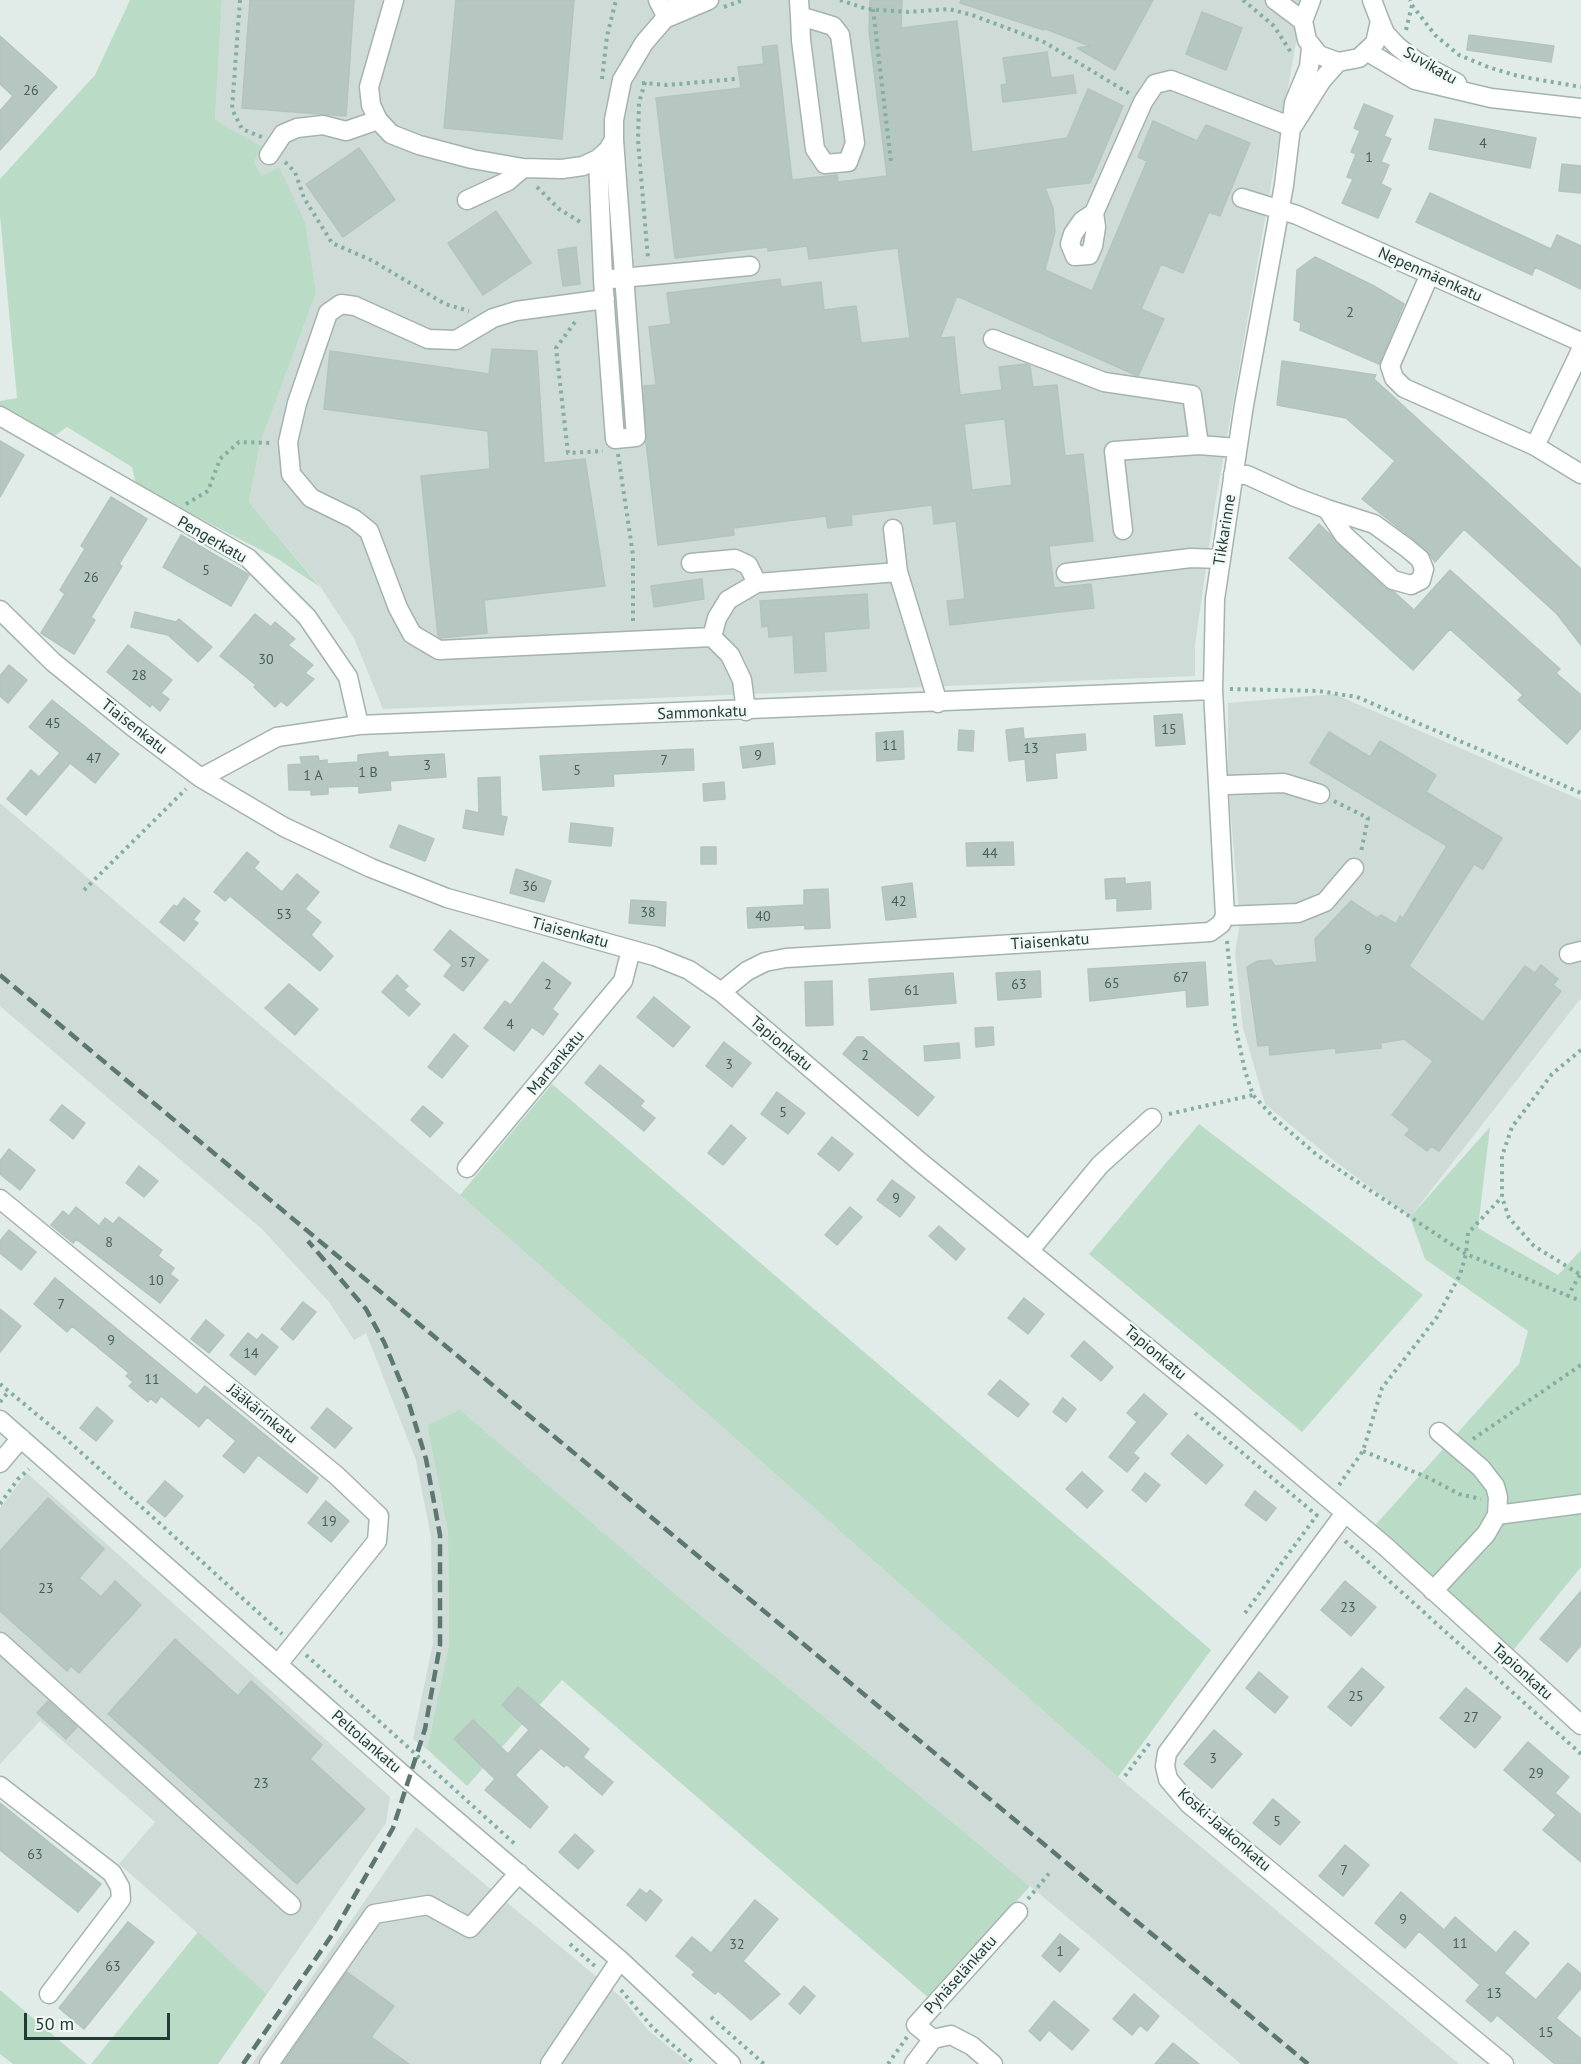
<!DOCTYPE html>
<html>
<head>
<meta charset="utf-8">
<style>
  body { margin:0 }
  #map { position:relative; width:1581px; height:2064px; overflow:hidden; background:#e1ebe7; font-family:"PT Sans",sans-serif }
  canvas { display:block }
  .scale { position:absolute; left:24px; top:2013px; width:146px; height:27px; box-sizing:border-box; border:3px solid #223b37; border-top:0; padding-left:8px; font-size:18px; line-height:21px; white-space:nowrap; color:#223b37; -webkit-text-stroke:4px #f1f8f5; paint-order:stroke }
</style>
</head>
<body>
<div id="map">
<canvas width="1581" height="2064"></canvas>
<div class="scale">50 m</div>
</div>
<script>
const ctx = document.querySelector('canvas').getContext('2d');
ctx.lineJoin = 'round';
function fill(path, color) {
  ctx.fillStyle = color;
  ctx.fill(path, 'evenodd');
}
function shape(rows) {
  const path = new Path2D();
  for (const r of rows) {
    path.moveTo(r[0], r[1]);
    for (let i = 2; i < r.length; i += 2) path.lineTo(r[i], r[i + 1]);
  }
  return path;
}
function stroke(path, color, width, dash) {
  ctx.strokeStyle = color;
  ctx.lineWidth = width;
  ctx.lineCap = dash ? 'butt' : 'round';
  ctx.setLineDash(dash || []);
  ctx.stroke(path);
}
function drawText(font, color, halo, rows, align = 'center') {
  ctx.font = font + ' "PT Sans",sans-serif';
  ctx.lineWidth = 5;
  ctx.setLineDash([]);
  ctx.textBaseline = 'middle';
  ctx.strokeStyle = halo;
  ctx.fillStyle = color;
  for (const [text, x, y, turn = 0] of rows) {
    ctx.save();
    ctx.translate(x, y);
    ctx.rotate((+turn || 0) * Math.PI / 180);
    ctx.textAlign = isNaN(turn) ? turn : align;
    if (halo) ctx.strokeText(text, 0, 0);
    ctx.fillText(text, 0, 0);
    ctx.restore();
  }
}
const built = shape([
  [222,0,1299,0,1303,2,1215,505,1195,645,1195,676,383,709,354,638,320,586,249,502,260,444,316,293,279,167,262,177,254,162,215,120],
  [1334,694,1581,800,1581,998,1410,1217,1332,1159,1265,1104,1243,1028,1235,953,1240,922,1228,782,1228,703],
  [0,803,460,1195,1118,1777,1459,2064,1241,2064,1041,1895,688,1605,460,1411,427,1425,448,1533,449,1644,427,1749,413,1739,433,1643,431,1537,416,1460,366,1333,354,1340,329,1302,262,1229,0,1006],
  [27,1473,390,1797,386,1823,267,1994,119,1864,155,1822,40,1721,0,1764,0,1508],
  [416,1827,621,1997,648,2030,690,2064,252,2064]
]);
const green = shape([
  [130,0,222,0,215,120,261,146,254,162,262,176,279,167,305,222,316,293,260,444,249,502,320,587,278,559,136,485,132,467,67,427,53,437,0,419,0,401,17,398,0,215,0,179,95,75],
  [552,1084,1211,1650,1118,1777,460,1195],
  [1199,1124,1423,1295,1302,1432,1089,1254],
  [1490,1127,1478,1228,1558,1275,1581,1250,1581,1567,1511,1653,1371,1530,1519,1364,1528,1331,1425,1259,1410,1217],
  [460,1410,688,1605,1030,1886,930,1999,562,1680,467,1786,427,1749,449,1644,448,1533,427,1425],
  [198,1932,267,1994,218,2064,91,2064],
  [0,1990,87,2064,13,2064,0,2054]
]);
const building = shape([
  [250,0,354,0,346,116,242,108,250,0],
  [456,0,574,0,562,139,444,128,456,0],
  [870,0,902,0,901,28,957,21,972,152,1067,138,1088,89,1123,106,1090,183,1045,188,1053,208,1055,232,1045,270,1092,291,1147,161,1138,157,1153,121,1197,141,1206,125,1250,143,1220,216,1209,212,1183,273,1161,264,1141,309,1164,319,1138,376,957,296,940,338,954,337,960,395,1002,390,999,367,1026,364,1030,366,1033,387,1057,385,1065,456,1083,454,1093,541,1049,546,1054,588,1091,584,1094,608,950,625,947,601,965,599,956,521,934,524,932,505,851,515,852,525,828,528,826,516,733,528,734,535,658,545,646,443,644,386,656,385,649,327,671,324,667,293,780,279,781,287,821,282,824,310,856,306,861,343,910,338,898,248,809,259,807,246,768,251,768,247,675,258,656,98,741,88,738,67,764,64,762,47,777,45,792,180,837,175,838,182,887,176,869,31,870,0],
  [1005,419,1012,485,972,490,964,424,1005,419],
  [961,0,1153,0,1115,70,1077,48,1090,46,1043,28,1044,30,960,3,961,0],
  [1202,12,1242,28,1226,70,1186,54,1202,12],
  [1469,35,1554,46,1551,62,1467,50,1469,35],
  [0,36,57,87,0,150,0,111,13,96,0,84,0,36],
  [1047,52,1051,78,1073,75,1076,93,1003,102,1001,85,1007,84,1003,58,1047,52],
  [1364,104,1393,116,1384,136,1391,139,1381,162,1389,165,1381,184,1391,189,1378,218,1342,203,1353,179,1347,177,1356,154,1351,152,1360,131,1354,128,1364,104],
  [1435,119,1536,138,1530,168,1429,149,1435,119],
  [359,148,395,200,343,237,306,184,359,148],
  [1562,164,1581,166,1581,193,1559,191,1562,164],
  [1430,193,1551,249,1557,235,1581,246,1581,289,1535,267,1532,275,1416,222,1430,193],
  [496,211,531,263,483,295,448,243,496,211],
  [576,247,580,284,563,286,558,250,576,247],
  [1315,257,1374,286,1404,304,1379,364,1300,330,1301,323,1294,320,1297,270,1315,257],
  [492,349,537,351,544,463,585,459,605,586,484,600,487,633,441,638,438,636,421,476,490,469,488,431,324,409,330,351,489,374,492,349],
  [1282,361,1376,375,1374,379,1581,569,1581,645,1557,614,1464,529,1435,562,1427,550,1362,499,1395,461,1346,418,1277,405,1282,361],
  [0,441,24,455,0,497,0,441],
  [111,497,147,519,119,564,122,566,91,617,95,620,74,654,41,633,65,594,60,590,85,549,81,546,111,497],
  [1319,524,1385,588,1394,592,1414,610,1450,570,1560,669,1556,673,1581,695,1581,728,1567,744,1518,700,1523,695,1450,629,1413,670,1289,558,1319,524],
  [181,535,249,575,231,606,163,567,181,535],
  [702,579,704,599,654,607,651,586,702,579],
  [867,594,869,628,824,632,826,671,795,673,793,635,769,637,768,626,762,627,760,601,867,594],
  [135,612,176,622,179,619,212,647,198,662,168,635,131,627,135,612],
  [255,614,271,627,275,622,295,639,288,645,313,665,305,673,314,679,287,706,281,701,275,707,254,687,256,685,220,656,255,614],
  [128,645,172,680,161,693,169,699,160,711,152,704,150,707,107,672,128,645],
  [9,665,27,680,8,703,0,696,0,676,9,665],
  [52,700,119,754,95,783,70,763,26,815,7,799,31,770,39,777,60,753,29,727,52,700],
  [1182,714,1185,744,1156,746,1154,716,1182,714],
  [1023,728,1024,739,1085,734,1086,750,1055,753,1057,778,1027,781,1025,759,1009,761,1006,730,1023,728],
  [959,730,974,731,973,751,958,750,959,730],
  [903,731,904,759,877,761,876,733,903,731],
  [1329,732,1370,757,1380,741,1436,775,1426,792,1502,838,1483,869,1474,864,1409,966,1483,1022,1525,966,1535,973,1541,965,1558,979,1553,985,1561,991,1439,1151,1431,1146,1427,1151,1405,1135,1410,1129,1392,1115,1433,1061,1404,1039,1381,1043,1381,1048,1336,1053,1336,1048,1270,1055,1269,1045,1258,1046,1247,967,1258,961,1271,960,1275,966,1317,962,1315,939,1351,901,1377,918,1381,915,1396,924,1400,916,1403,918,1447,846,1310,763,1329,732],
  [773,743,775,764,743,768,740,747,773,743],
  [693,749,694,770,613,774,614,786,543,790,540,756,693,749],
  [388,752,388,757,444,754,446,777,390,781,391,790,359,793,359,786,328,787,328,794,311,795,311,790,289,790,288,765,302,764,300,757,318,756,319,761,327,760,327,764,358,762,358,755,388,752],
  [500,777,501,816,507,817,503,835,463,828,466,810,479,813,478,778,500,777],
  [724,782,725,799,704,801,703,784,724,782],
  [571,823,613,828,611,846,569,842,571,823],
  [399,825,434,839,425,861,390,847,399,825],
  [1013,842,1014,865,967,866,966,843,1013,842],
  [701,847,716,847,716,864,701,864,701,847],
  [247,852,259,862,254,868,282,892,297,874,319,892,305,909,321,922,311,935,333,956,320,971,230,896,225,901,214,892,247,852],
  [516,869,551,881,544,902,510,893,516,869],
  [1125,878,1125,884,1150,882,1151,909,1117,911,1117,898,1106,899,1105,879,1125,878],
  [912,883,916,917,886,920,882,887,912,883],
  [828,889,830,928,805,929,805,925,748,928,747,908,804,905,804,890,828,889],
  [184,898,200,911,193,920,198,923,184,941,160,922,174,905,177,907,184,898],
  [631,900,666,902,665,926,629,923,631,900],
  [450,930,488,960,463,991,444,976,452,965,434,950,450,930],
  [543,962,571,983,552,1009,558,1014,543,1035,532,1027,514,1051,484,1028,505,1001,511,1005,543,962],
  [1205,962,1208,1005,1187,1007,1186,990,1090,1001,1088,969,1205,962],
  [1040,971,1041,997,998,1000,996,973,1040,971],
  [953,973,956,1003,871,1010,869,979,953,973],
  [397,975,408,986,404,990,420,1004,409,1016,382,992,397,975],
  [832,981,833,1025,806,1026,805,982,832,981],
  [289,984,318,1009,295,1035,265,1008,289,984],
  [654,997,690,1027,673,1047,637,1017,654,997],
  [993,1027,994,1045,976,1047,975,1028,993,1027],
  [454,1034,468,1046,442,1078,428,1067,454,1034],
  [857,1037,863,1037,934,1097,918,1116,843,1054,857,1037],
  [724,1042,751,1063,732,1087,706,1066,724,1042],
  [959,1043,960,1058,925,1061,924,1046,959,1043],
  [600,1065,644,1101,640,1106,655,1118,644,1131,585,1083,600,1065],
  [777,1092,805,1113,788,1134,761,1114,777,1092],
  [62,1105,85,1123,73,1139,50,1120,62,1105],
  [423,1106,443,1123,430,1137,411,1120,423,1106],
  [731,1125,746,1138,723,1165,708,1153,731,1125],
  [832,1137,853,1154,839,1171,818,1154,832,1137],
  [9,1149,35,1170,20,1190,0,1174,0,1161,9,1149],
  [139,1166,158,1181,144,1197,126,1183,139,1166],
  [892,1180,915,1197,900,1217,877,1200,892,1180],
  [76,1207,99,1226,105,1218,113,1224,119,1217,162,1250,158,1256,174,1268,170,1274,178,1280,160,1303,76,1239,73,1243,51,1225,63,1211,69,1216,76,1207],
  [850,1207,862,1217,837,1245,825,1235,850,1207],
  [939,1226,965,1249,956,1260,929,1236,939,1226],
  [9,1230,36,1252,21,1270,0,1253,0,1241,9,1230],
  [55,1278,197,1395,205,1386,318,1478,307,1493,258,1455,244,1473,223,1456,236,1441,207,1417,199,1427,161,1396,156,1403,150,1398,148,1402,129,1386,133,1382,126,1376,129,1373,72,1326,67,1332,34,1304,55,1278],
  [1024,1298,1044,1314,1028,1334,1008,1318,1024,1298],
  [303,1302,316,1312,293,1340,281,1329,303,1302],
  [0,1309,21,1326,0,1352,0,1309],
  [206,1320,224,1335,209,1353,191,1339,206,1320],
  [248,1333,257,1340,262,1334,278,1347,255,1375,230,1355,248,1333],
  [1084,1341,1113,1367,1101,1381,1071,1356,1084,1341],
  [1000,1380,1029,1404,1018,1417,988,1394,1000,1380],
  [1144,1394,1167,1414,1133,1453,1139,1458,1127,1472,1109,1457,1137,1422,1127,1413,1144,1394],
  [1063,1398,1076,1409,1066,1422,1053,1412,1063,1398],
  [97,1407,113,1421,96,1441,80,1428,97,1407],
  [327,1408,352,1428,335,1448,311,1428,327,1408],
  [1188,1435,1223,1465,1206,1484,1171,1454,1188,1435],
  [1082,1472,1103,1491,1087,1508,1066,1489,1082,1472],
  [1145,1473,1160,1485,1146,1502,1132,1490,1145,1473],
  [165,1481,183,1496,165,1517,147,1502,165,1481],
  [1255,1491,1276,1508,1266,1521,1245,1505,1255,1491],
  [48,1498,104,1549,79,1578,101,1597,115,1581,141,1605,79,1673,71,1666,67,1671,0,1611,0,1551,48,1498],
  [326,1501,349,1521,331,1542,308,1523,326,1501],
  [1345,1581,1376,1607,1351,1636,1321,1610,1345,1581],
  [1581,1591,1581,1645,1567,1662,1540,1639,1581,1591],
  [175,1639,238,1696,251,1681,322,1745,310,1759,365,1809,297,1884,108,1714,175,1639],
  [1362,1668,1384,1687,1351,1726,1328,1707,1362,1668],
  [1259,1672,1288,1697,1275,1713,1246,1688,1259,1672],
  [518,1687,589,1749,583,1757,613,1782,602,1795,566,1764,564,1767,541,1748,515,1775,548,1807,530,1828,485,1790,495,1779,454,1739,473,1720,508,1754,529,1730,502,1705,518,1687],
  [1466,1688,1501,1717,1475,1748,1440,1718,1466,1688],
  [48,1701,77,1727,66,1739,37,1713,48,1701],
  [1214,1730,1242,1754,1212,1788,1184,1764,1214,1730],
  [1528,1742,1569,1777,1555,1793,1581,1815,1581,1862,1543,1830,1556,1815,1504,1770,1528,1742],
  [1273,1799,1300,1822,1280,1845,1253,1823,1273,1799],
  [0,1803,101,1884,78,1912,0,1850,0,1803],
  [575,1834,594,1851,578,1869,559,1852,575,1834],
  [1345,1845,1369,1865,1343,1896,1319,1876,1345,1845],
  [640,1889,647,1894,650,1890,662,1900,646,1921,627,1905,640,1889],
  [1401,1892,1444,1930,1455,1917,1496,1953,1515,1931,1529,1943,1504,1973,1536,2000,1568,1963,1581,1974,1581,1988,1556,2018,1581,2039,1581,2064,1555,2064,1497,2015,1491,2022,1466,2001,1480,1985,1419,1931,1405,1948,1375,1923,1401,1892],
  [755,1900,778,1919,743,1961,780,1994,751,2020,718,1991,715,1994,692,1975,695,1972,676,1956,692,1937,711,1953,755,1900],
  [128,1922,154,1942,84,2029,59,2008,128,1922],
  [1060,1934,1079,1949,1060,1972,1042,1956,1060,1934],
  [347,1972,394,2006,371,2037,409,2064,283,2064,347,1972],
  [804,1986,815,1996,800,2014,789,2004,804,1986],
  [1134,1994,1159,2016,1147,2031,1140,2025,1132,2035,1113,2019,1134,1994],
  [1054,2001,1089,2030,1072,2050,1049,2030,1040,2041,1029,2031,1054,2001],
  [1173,2043,1199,2064,1155,2064,1173,2043]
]);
const path = shape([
  [240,0,232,109,242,129,262,137],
  [840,0,867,9,908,12,949,9,972,15,1044,42,1130,94],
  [1243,0,1274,26,1292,54],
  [1412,5,1435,35,1459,55,1488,67,1518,76,1581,87],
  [724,7,743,0],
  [873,9,891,162],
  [1406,30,1412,5,1410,0],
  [602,79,607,36,616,0],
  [645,82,639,103,638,140,648,259],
  [642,83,667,85,735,79],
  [285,162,295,172,304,198,332,243,373,261,445,304,469,311],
  [537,187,559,209,582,223],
  [575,322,556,348,568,453,603,451],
  [618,454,633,555,633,625],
  [186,504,208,491,220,459,239,442,272,443],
  [1230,689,1319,691,1357,697,1581,793],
  [1334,801,1368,818,1361,852],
  [84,890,186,789],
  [1227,941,1235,1025,1245,1071,1253,1095,1274,1118,1317,1155,1466,1254,1581,1301],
  [1581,1050,1552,1074,1512,1127,1502,1156,1502,1197,1509,1218,1534,1246,1581,1275],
  [1169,1114,1253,1095],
  [1567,1297,1580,1275],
  [0,1384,64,1437,282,1634],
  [0,1402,9,1391],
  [1195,1413,1320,1518],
  [1473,1439,1581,1365],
  [1363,1451,1429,1478,1459,1494,1481,1499],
  [1339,1485,1363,1451,1382,1388,1437,1317,1460,1275,1466,1254,1468,1233,1502,1197],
  [0,1504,18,1479,29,1469],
  [1345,1541,1581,1754],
  [1245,1613,1317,1515],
  [306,1655,516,1845],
  [1125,1776,1152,1740],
  [1028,1899,1051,1871],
  [570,1944,596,1967],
  [621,1990,653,2028,695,2064],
  [711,2017,764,2064],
  [888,2064,907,2037]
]);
const minor = shape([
  [394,0,369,87,371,105,378,120,391,134,419,145,472,159,523,168,562,169,583,166,598,159,608,150,614,140,614,120,622,80,644,43,681,0],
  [658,0,667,18],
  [799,0,800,16,801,40,815,149,825,164,848,162,855,143,840,35,833,26,800,16],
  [1275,0,1303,21],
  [1311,0,1303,21,1307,40,1319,55,1338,62,1359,58,1375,43,1380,21,1372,0],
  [669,17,709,0],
  [1380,21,1385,33,1397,46,1416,61,1457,83],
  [1368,52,1415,80,1491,98,1581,108],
  [1293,126,1322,80,1338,62],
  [269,155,283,134,297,128,323,125,346,131,378,120],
  [598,159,603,279,615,439,636,437,614,140],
  [1242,198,1297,215,1581,342],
  [467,200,508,181,523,168],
  [1094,213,1096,227,1093,246,1089,255,1075,256,1070,244,1073,234,1082,221,1094,213,1143,102,1155,84,1171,80,1292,127],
  [1429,276,1390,366,1394,378,1404,388,1535,446,1581,350],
  [611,279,750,266],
  [605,299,516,311,493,318,456,340,428,339,355,306,341,304,328,313,297,403,288,442,291,474,311,498,354,519,369,531,398,608,412,634,439,650,712,637,730,655,742,680,746,711],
  [993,339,1104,382,1192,395,1199,445],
  [0,416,248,558,307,617,348,677,359,725],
  [1535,446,1581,474],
  [1233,475,1247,475,1295,497,1327,509,1344,535,1393,580,1411,585,1421,580,1424,569,1420,559,1407,548,1374,524,1327,509],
  [893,529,898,572],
  [1123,530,1114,451,1199,445,1237,448],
  [691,563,735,559,748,565,757,583],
  [1066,573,1191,558,1221,559],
  [0,610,53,662,133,727,201,778,284,827,371,868,447,898,654,956,689,970,721,992,919,1161,1219,1406,1386,1547,1581,1725],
  [712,637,717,618,728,600,757,583,898,572,938,703],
  [201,778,277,737,359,725,1213,690],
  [1219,788,1226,785,1284,783,1320,794],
  [1225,916,1298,913,1325,902,1354,868],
  [1569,954,1581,951],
  [721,992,747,971,765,962,786,958,1210,932,1221,924,1225,916,1213,690,1215,599,1244,405,1284,185,1294,103,1309,67,1311,48],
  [467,1168,623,981,631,950],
  [0,1199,337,1476,379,1516,377,1541,278,1664],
  [1030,1250,1100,1165,1152,1118],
  [0,1420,410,1781,620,1960,731,2064],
  [0,1463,21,1438],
  [1345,1513,1167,1753,1165,1766,1168,1779,1189,1804,1504,2064],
  [1497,1515,1581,1504],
  [1433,1591,1486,1534,1497,1515,1498,1497,1495,1486,1481,1468,1439,1432],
  [0,1642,291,1905],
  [0,1786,112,1873,120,1887,121,1899,49,1994],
  [933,2039,916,2025,1018,1912],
  [933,2039,951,2035,972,2046,993,2064],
  [269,2064,374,1914,428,1905,470,1928,519,1873],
  [550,2064,620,1960],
  [914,2064,933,2039]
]);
const rail = shape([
  [0,975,1308,2064],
  [243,2064,334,1932,393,1828,425,1729,440,1645,440,1535,426,1459,407,1397,384,1342,366,1309,308,1241]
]);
const numberNames = [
  ["26",31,91],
  ["4",1483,144],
  ["1",1369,158],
  ["2",1350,313],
  ["5",206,571],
  ["26",91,578],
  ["30",266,660],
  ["28",139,676],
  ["45",53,724],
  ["15",1169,730],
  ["11",890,746],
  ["13",1031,749],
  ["9",758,756],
  ["47",94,759],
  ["7",664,761],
  ["3",427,766],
  ["5",577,771],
  ["1 B",368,773],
  ["1 A",313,776],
  ["44",990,854],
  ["36",530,887],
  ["42",899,902],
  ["38",648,913],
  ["53",284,915],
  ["40",763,917],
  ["9",1368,950],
  ["57",468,963],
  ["67",1181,978],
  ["65",1112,984],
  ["2",548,985],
  ["63",1019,985],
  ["61",912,991],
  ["4",510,1025],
  ["2",865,1056],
  ["3",729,1065],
  ["5",783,1113],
  ["9",896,1199],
  ["8",109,1243],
  ["10",156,1281],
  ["7",61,1305],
  ["9",111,1341],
  ["14",251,1354],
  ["11",152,1380],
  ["19",329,1522],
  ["23",46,1589],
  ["23",1348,1608],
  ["25",1356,1697],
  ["27",1471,1718],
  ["3",1213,1759],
  ["29",1536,1774],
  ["23",261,1784],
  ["5",1277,1822],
  ["63",35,1855],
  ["7",1344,1871],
  ["9",1403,1920],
  ["11",1460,1944],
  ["32",737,1945],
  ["1",1060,1952],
  ["63",113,1967],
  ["13",1494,1994],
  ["15",1546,2033]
];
const streetNames = [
  ["Suvikatu",1430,66,30],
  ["Nepenmäenkatu",1430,275,24],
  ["Tikkarinne",1225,530,-81],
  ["Pengerkatu",212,540,30],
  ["Sammonkatu",702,713,-2],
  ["Tiaisenkatu",134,727,38],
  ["Tiaisenkatu",570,933,15],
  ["Tiaisenkatu",1050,942,-4],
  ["Tapionkatu",781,1044,40],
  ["Martankatu",556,1063,-50],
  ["Tapionkatu",1155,1353,40],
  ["Jääkärinkatu",262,1414,39],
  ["Tapionkatu",1522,1672,42],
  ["Peltolankatu",366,1742,41],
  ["Koski-Jaakonkatu",1224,1830,41],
  ["Pyhäselänkatu",961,1975,-48]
];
fill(built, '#cfdbd7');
fill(green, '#badcc6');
fill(building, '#b6c6c1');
stroke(building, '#b3c4bf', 1.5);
stroke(minor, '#a4b3af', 21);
stroke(path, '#82aea4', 4, [3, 4.5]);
stroke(minor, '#fff', 18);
stroke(rail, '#5c7772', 4.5, [12, 6]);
drawText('14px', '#475e5a', null, numberNames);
drawText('16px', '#223b37', '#f1f8f5', streetNames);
</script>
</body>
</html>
